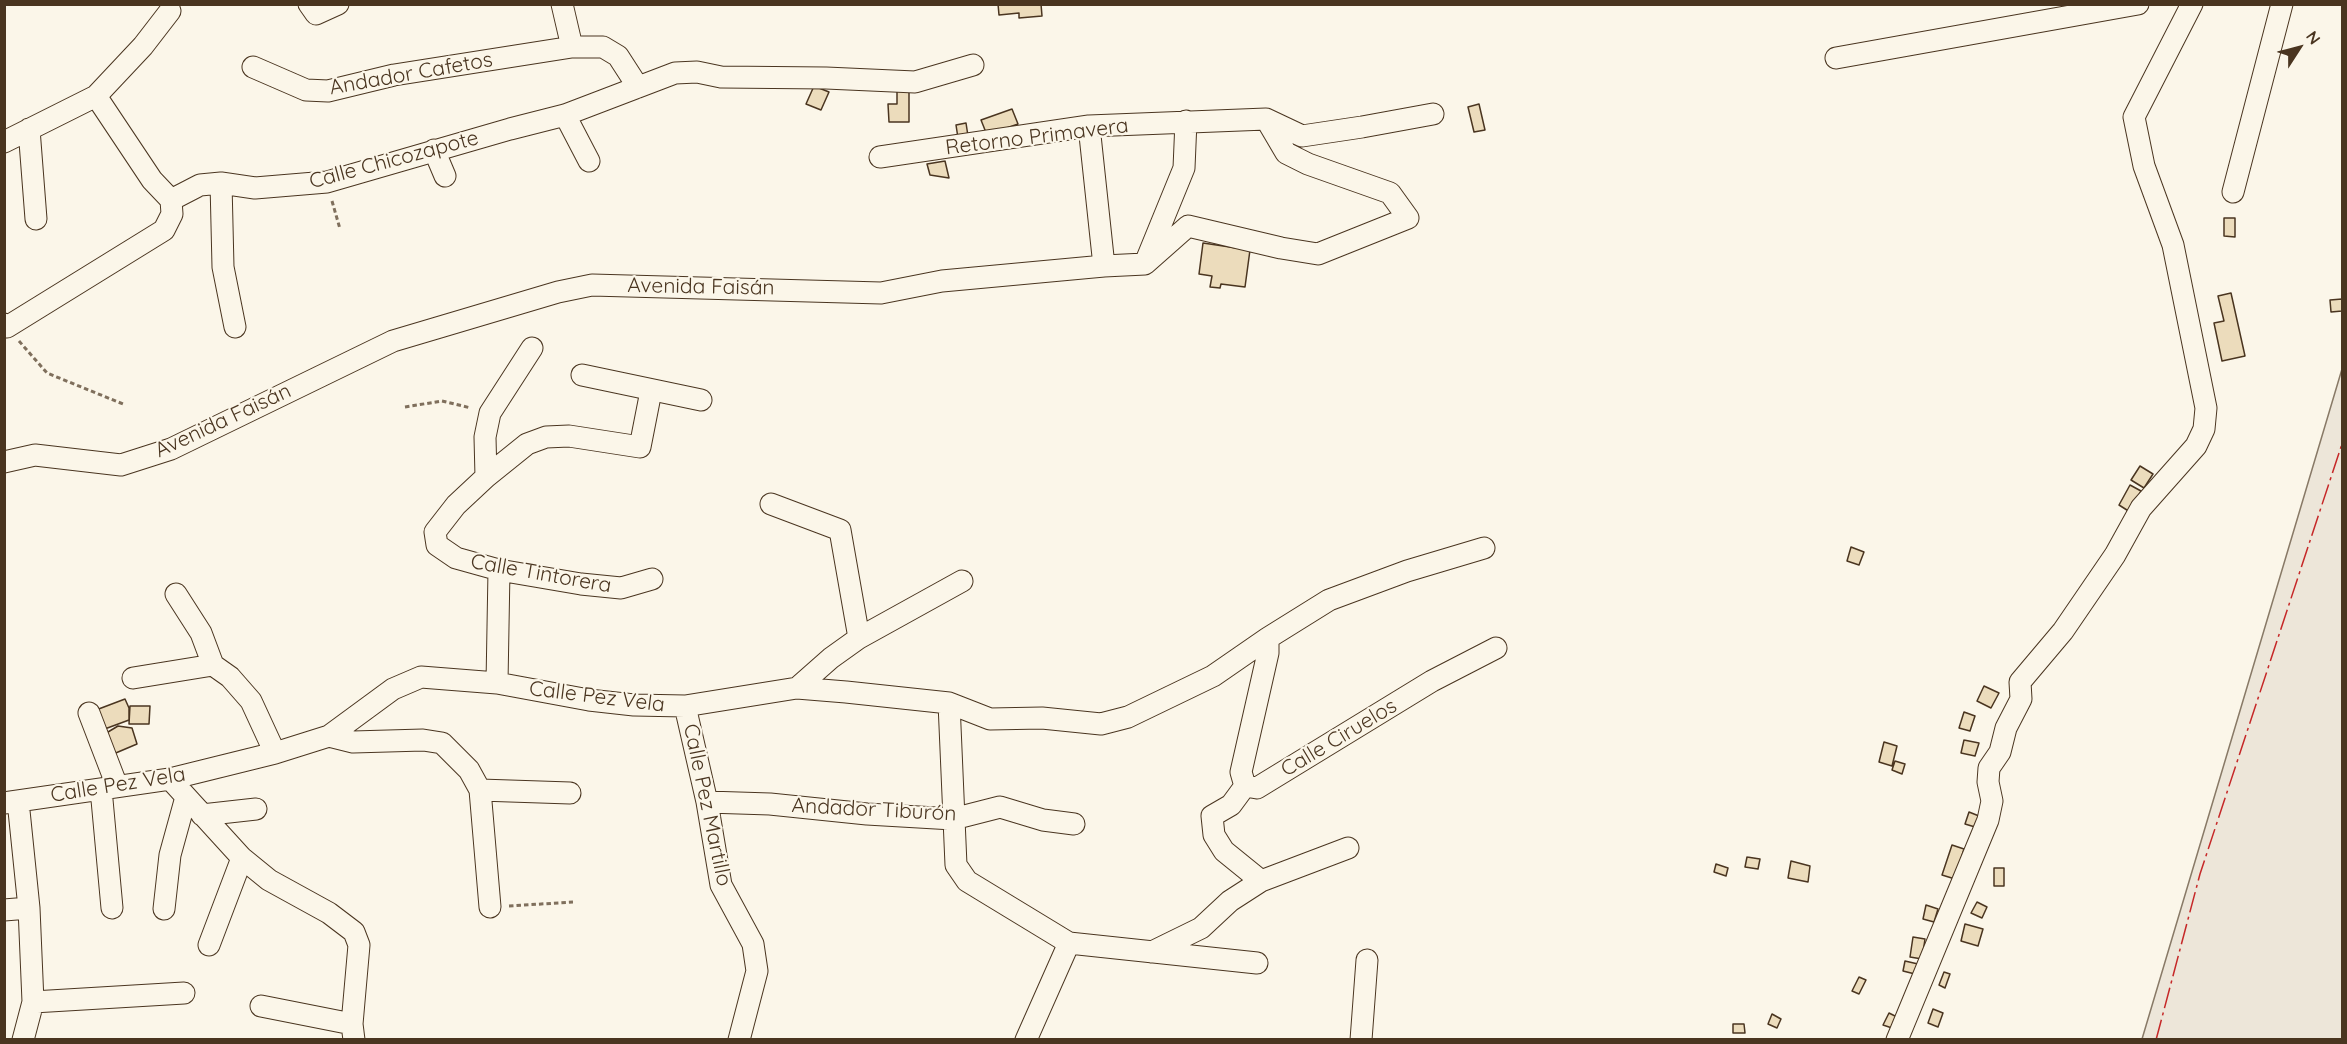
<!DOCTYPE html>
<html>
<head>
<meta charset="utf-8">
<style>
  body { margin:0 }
  #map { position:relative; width:2347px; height:1044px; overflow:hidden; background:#fbf6e9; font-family:Quicksand,sans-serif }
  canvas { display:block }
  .frame { position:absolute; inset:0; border:6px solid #4a3520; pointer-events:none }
  .north { position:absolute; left:2269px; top:18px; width:60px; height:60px; -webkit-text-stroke:4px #fbf6e9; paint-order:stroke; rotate:54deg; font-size:16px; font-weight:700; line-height:24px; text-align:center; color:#4a3520 }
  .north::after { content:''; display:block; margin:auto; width:21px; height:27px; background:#4a3520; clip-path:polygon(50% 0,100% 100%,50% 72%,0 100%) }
</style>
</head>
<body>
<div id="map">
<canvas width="2347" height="1044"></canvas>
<div class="frame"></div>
<div class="north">N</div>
</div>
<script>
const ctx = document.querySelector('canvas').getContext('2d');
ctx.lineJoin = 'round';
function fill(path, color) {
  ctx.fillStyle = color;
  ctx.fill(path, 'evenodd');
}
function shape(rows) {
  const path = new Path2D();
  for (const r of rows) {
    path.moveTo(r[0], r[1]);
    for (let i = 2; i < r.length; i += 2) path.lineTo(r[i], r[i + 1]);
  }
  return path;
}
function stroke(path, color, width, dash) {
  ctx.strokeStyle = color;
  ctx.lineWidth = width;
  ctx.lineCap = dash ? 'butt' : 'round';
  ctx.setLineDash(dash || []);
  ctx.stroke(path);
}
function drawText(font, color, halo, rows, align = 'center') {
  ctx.font = font + ' Quicksand,sans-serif';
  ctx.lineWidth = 4.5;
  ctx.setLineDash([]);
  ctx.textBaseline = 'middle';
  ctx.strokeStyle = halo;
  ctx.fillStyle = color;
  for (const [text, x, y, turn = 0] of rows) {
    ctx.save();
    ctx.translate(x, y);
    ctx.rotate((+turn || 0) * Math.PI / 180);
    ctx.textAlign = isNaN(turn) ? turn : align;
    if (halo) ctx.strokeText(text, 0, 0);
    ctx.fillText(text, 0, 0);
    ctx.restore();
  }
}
const green = shape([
  [2342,369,2342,1039,2142,1039,2342,369]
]);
const building = shape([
  [998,4,1041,4,1042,16,1019,18,1019,13,999,15,998,4],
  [814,86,829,92,821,110,806,104,814,86],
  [897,90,909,90,909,122,889,122,888,104,897,104,897,90],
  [1479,104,1485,130,1474,132,1468,107,1479,104],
  [1012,109,1018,124,987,135,981,120,1012,109],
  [966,123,968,136,958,138,956,125,966,123],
  [945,161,949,178,930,175,927,164,945,161],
  [2224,218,2235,218,2235,237,2224,236,2224,218],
  [1203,243,1250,250,1245,287,1221,284,1220,288,1210,287,1212,276,1199,274,1203,243],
  [2231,293,2245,356,2222,361,2214,323,2224,321,2218,296,2231,293],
  [2342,299,2342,311,2331,312,2330,300,2342,299],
  [2140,466,2153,474,2144,488,2131,480,2140,466],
  [2130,485,2141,491,2130,512,2119,505,2130,485],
  [1851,547,1864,552,1859,565,1847,561,1851,547],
  [1984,686,1999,693,1991,708,1977,701,1984,686],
  [125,699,129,708,129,720,102,730,96,710,125,699],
  [130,706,150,706,149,724,129,724,130,706],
  [1964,712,1975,716,1970,731,1959,728,1964,712],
  [118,726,132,728,137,744,111,755,103,735,118,726],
  [1964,740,1979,743,1975,756,1961,753,1964,740],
  [1884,742,1897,746,1892,766,1879,762,1884,742],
  [1895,761,1905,764,1902,774,1892,770,1895,761],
  [1969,812,1979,816,1975,827,1965,824,1969,812],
  [1952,845,1964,849,1955,879,1942,875,1952,845],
  [1747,857,1760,859,1758,869,1745,867,1747,857],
  [1791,861,1810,866,1808,882,1788,878,1791,861],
  [1716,864,1728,868,1726,876,1714,872,1716,864],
  [1994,868,2004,868,2004,886,1994,886,1994,868],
  [1977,902,1987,907,1982,918,1971,913,1977,902],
  [1926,905,1938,909,1934,922,1923,919,1926,905],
  [1965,924,1983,929,1978,946,1961,941,1965,924],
  [1913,937,1925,939,1922,959,1910,957,1913,937],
  [1905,961,1918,964,1915,974,1903,971,1905,961],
  [1944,972,1950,974,1945,988,1939,985,1944,972],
  [1859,977,1866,980,1859,994,1852,991,1859,977],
  [1933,1009,1943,1013,1938,1027,1928,1023,1933,1009],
  [1889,1013,1897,1017,1892,1028,1883,1025,1889,1013],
  [1772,1014,1781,1019,1777,1028,1768,1024,1772,1014],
  [1733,1024,1744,1024,1745,1033,1733,1033,1733,1024]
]);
const path = shape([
  [332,201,340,229],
  [19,341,47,373,123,404],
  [405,407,442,401,471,408],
  [509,906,573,902]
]);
const minor = shape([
  [309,4,316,14,338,4],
  [562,4,572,47],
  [1836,58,2138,4],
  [253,67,306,90,328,91,394,75,572,47,603,47,618,56,638,87],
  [96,96,152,180,171,200],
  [565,115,589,161],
  [1089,126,1104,266],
  [29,129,36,219],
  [4,142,96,96,143,46,170,11],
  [434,150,445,176],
  [880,157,1089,126,1266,119,1302,136,1362,127,1433,114],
  [221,183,223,267,235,327],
  [2233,192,2282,4],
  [171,200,200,185,221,183,255,188,327,182,510,129,565,115,675,73,697,72,721,77,826,78,915,82,973,65],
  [1146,261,1184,168,1186,121],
  [4,324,7,327,164,230,172,214,171,200],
  [582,375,701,400],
  [651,391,640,447,569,436,546,437,527,444,486,477,456,505,435,532,437,545,456,558,499,570,581,584,621,588,652,579],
  [4,462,35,455,121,465,171,449,393,341,558,292,592,285,881,293,942,281,1104,266,1145,264,1188,226,1281,248,1318,254,1408,218,1390,193,1308,164,1286,153,1266,119],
  [486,477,485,437,490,413,532,348],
  [771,504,840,530,859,638],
  [176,594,201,633,213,665,230,677,251,701,275,753],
  [133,678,213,665],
  [497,683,499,570],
  [797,688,831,658,859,638,962,581],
  [949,703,956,865,967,881,1069,943,1257,963],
  [685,706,707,802,721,885,753,944,757,971,739,1040],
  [89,713,117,786],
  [329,736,353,742,423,740,442,743,469,770,480,790,490,907],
  [170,779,242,858,269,880,329,913,354,932,359,945,352,1024,354,1040],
  [1245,786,1257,788,1432,681,1496,648],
  [101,789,112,908],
  [480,790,570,793],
  [18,801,29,908,33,1002,23,1040],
  [707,802,770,804,867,814,953,819,1000,807,1043,820,1074,824],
  [4,803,170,779,275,753,329,736,393,689,421,677,497,683,589,700,634,705,685,706,797,688,846,692,949,703,990,719,1042,718,1101,724,1128,717,1213,676,1268,638,1329,600,1407,571,1484,548],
  [202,815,256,809],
  [1261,881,1224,851,1214,835,1212,816,1231,805,1245,786,1241,772,1268,653,1268,638],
  [164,909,170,855,186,797],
  [4,910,29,908],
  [209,945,242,858],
  [1152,952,1201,928,1230,901,1261,881,1348,848],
  [33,1002,184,993],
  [261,1006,352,1024],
  [1026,1040,1069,943],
  [1361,1040,1367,960],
  [1897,1040,1988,820,1992,801,1988,782,1989,768,2000,752,2006,728,2021,699,2020,682,2063,631,2115,555,2141,508,2196,446,2204,429,2206,408,2173,245,2144,166,2134,117,2192,4]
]);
const power = shape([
  [2156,1040,2200,874,2342,444]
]);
const streetNames = [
  ["Andador Cafetos",411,74,-10],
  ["Retorno Primavera",1037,137,-7],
  ["Calle Chicozapote",394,160,-15],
  ["Avenida Faisán",701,287,1],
  ["Avenida Faisán",223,421,-25],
  ["Calle Tintorera",541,574,10],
  ["Calle Pez Vela",597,697,7],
  ["Calle Ciruelos",1339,738,-31],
  ["Calle Pez Vela",118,785,-9],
  ["Calle Pez Martillo",707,805,78],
  ["Andador Tiburón",874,810,3]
];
fill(green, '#ede6d9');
stroke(green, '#887966', 1.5);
fill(building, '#ecdcbc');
stroke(building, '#4a3520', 1.5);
stroke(minor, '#4a3520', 23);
stroke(path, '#7f6f5c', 3, [4.5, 3]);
stroke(minor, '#fbf6e9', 21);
stroke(power, '#c62828', 1.5, [21, 4.5, 3, 4.5]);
drawText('21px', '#4a3520', '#fbf6e9', streetNames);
</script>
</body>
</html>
